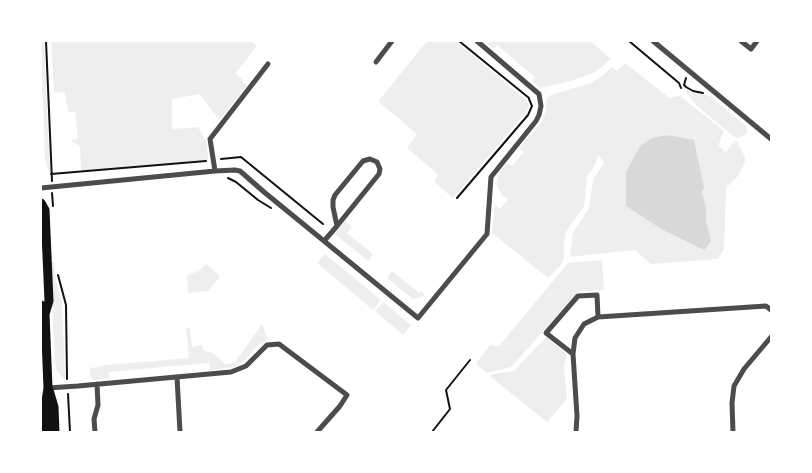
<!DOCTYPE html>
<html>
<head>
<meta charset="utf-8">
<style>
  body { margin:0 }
  #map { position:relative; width:812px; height:473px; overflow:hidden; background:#fff; font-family:Merriweather,serif }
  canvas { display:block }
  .frame { position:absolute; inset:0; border:42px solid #fff; pointer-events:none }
</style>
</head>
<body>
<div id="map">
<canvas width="812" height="473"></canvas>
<div class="frame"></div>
</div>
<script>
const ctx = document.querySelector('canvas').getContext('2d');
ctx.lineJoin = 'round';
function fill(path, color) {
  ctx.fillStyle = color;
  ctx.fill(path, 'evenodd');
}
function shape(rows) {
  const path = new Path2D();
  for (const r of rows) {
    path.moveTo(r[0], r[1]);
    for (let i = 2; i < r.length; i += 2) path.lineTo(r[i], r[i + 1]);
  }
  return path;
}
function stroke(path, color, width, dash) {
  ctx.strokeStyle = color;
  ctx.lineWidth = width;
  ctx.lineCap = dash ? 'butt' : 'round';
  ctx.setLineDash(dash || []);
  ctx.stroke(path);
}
const green = shape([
  [41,41,44,41,50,175,45,159,43,100,41,90],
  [51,41,251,41,257,46,236,73,247,86,219,120,200,94,172,99,172,129,198,127,207,143,208,160,81,171,80,146,71,141,71,140,78,139,75,112,68,112,65,92,54,93],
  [427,41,456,41,526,100,529,105,527,111,453,198,434,182,438,174,407,148,417,134,379,102,380,99],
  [490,41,590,41,611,59,595,72,571,81,540,88,532,81,535,77,497,45,494,49,487,44],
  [625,63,669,98,680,96,724,131,718,146,726,152,735,140,738,143,746,159,739,175,726,188,724,249,718,259,651,264,635,250,570,257,573,233,589,208,593,180,604,163,599,155,595,165,587,177,584,207,566,231,564,243,564,258,562,264,548,278,492,233,495,205,500,209,508,199,503,196,496,184,500,172,507,163,512,166,524,152,519,148,541,123,545,115,547,98,551,95,591,83,605,74,611,67,617,71],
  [685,89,691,92,710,96,746,126,747,132,745,135,738,138,733,136,697,106,687,94],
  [345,221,352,226,347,233,373,254,368,261,335,234],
  [325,254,381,300,373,310,317,263],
  [602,260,604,290,579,291,511,367,487,373,477,365,477,362,490,345,499,346,568,263],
  [50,262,54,262,56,280,62,303,65,380,57,371,55,362],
  [206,264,220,276,208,291,188,293,187,275,199,271],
  [392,271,419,293,421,291,425,296,413,299,387,278],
  [383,302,411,325,403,335,375,311],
  [262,324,268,340,257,346,246,359,236,367,210,370,209,363,109,372,109,379,93,380,90,374,90,368,98,367,107,365,189,358,186,328,190,328,192,347,202,345,204,351,213,353,225,364,228,364,235,362],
  [546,337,567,354,564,367,567,399,547,422,491,377,493,374,514,371]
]);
const water = shape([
  [667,135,694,140,704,188,702,192,706,208,706,221,711,241,704,250,663,230,626,206,626,172,641,145,653,138]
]);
const path = shape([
  [46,41,52,181],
  [459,41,529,98],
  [629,41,679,83,681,88],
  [686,78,684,85,686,87,693,91,703,93],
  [221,159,241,157,323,224],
  [51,174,206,161],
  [228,178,236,182,258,200,271,208],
  [52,193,53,206],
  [457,198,528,115,532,106,529,99],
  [58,275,66,305,67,379],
  [68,394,70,432],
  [432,432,450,409,446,390,470,360]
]);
const minor = shape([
  [653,41,771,139],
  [741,41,751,49,757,41],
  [376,62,392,41],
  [215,171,210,139,268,64],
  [41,188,215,171,235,170,240,171,264,192,324,241,418,318,487,234,491,177,536,121,539,115,541,106,539,94,477,41],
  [324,241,337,226,379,174,380,169,377,162,370,159,363,161,335,195,333,200,333,207,337,226],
  [573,354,546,333,578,296,597,295,598,317],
  [177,377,180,432],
  [48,388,78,386,231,372,246,366,267,345,279,344,347,395,340,406,317,432],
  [95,432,94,419,98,405,97,384],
  [576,432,577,416,573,354,575,338,584,324,598,317,766,306,771,310],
  [733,432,732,403,734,386,744,369,771,337]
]);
const secondary = shape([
  [41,203,45,210,49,301,45,314],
  [41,305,45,314,48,388,45,408,46,432],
  [49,390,54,407,55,432]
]);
fill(green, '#eee');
fill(water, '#d9d9d9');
stroke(path, '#111', 2);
stroke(minor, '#4c4c4c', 5);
stroke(secondary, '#111', 9);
</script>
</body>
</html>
